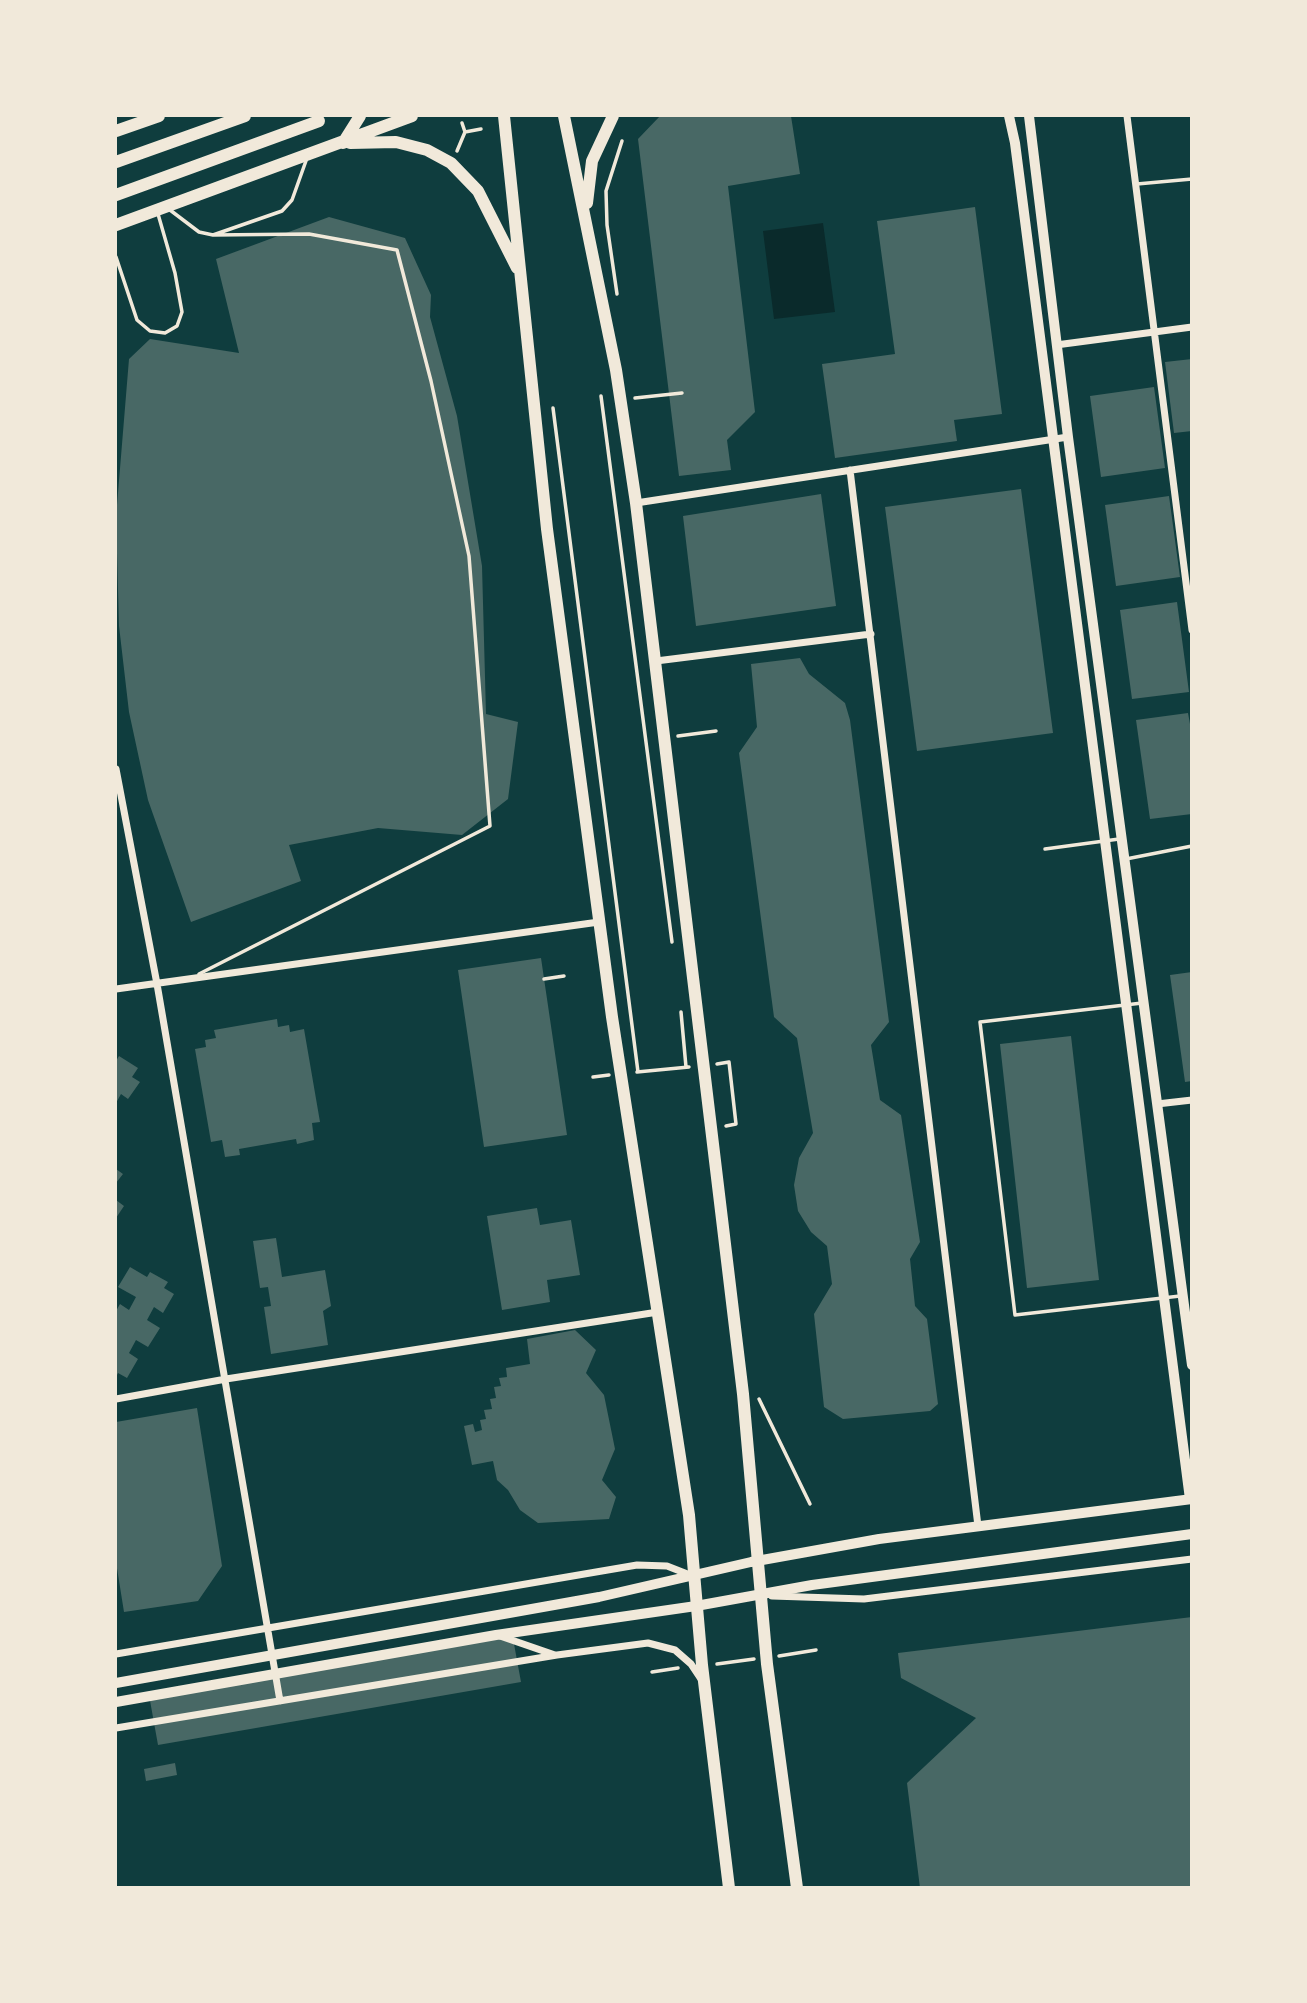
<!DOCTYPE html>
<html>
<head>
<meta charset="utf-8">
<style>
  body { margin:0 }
  #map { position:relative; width:1307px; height:2003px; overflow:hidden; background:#0f3d3e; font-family:Karla,sans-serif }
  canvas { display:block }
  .frame { position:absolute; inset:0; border:117px solid #f1e9da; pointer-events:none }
</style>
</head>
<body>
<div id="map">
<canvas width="1307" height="2003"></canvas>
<div class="frame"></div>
</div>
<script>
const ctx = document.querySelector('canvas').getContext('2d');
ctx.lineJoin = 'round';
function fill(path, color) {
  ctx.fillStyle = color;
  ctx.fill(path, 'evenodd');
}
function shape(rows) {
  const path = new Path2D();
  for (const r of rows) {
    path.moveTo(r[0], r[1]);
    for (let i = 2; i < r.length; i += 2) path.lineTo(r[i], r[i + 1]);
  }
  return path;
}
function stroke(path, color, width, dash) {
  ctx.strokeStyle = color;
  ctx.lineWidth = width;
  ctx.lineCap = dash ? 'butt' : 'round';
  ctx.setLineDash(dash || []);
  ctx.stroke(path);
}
const water = shape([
  [823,223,835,312,774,319,763,231]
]);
const building = shape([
  [660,116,791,116,800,174,728,186,755,412,727,440,731,470,679,476,638,139],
  [975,207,1002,414,954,420,957,441,835,458,822,364,895,354,877,221],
  [329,217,405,238,431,295,430,317,457,416,482,566,486,714,518,722,508,799,462,835,378,828,289,845,301,881,191,922,148,800,129,712,119,626,116,517,129,359,150,339,239,353,216,259],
  [1192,359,1192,431,1174,433,1165,362],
  [1154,387,1165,468,1101,477,1090,396],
  [1021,489,1053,733,917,751,885,507],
  [821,494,836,606,696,626,683,516],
  [1169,496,1180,577,1116,586,1105,505],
  [1177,602,1189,692,1132,699,1120,610],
  [800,658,809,674,845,703,850,720,889,1022,871,1045,880,1100,901,1115,920,1242,910,1259,915,1306,927,1319,938,1404,930,1411,843,1419,824,1407,814,1314,832,1284,827,1246,811,1232,798,1211,794,1185,799,1158,813,1133,797,1038,774,1017,739,753,757,727,751,664],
  [1188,713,1192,735,1192,814,1150,819,1136,720],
  [541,958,567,1135,484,1147,458,970],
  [1192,972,1192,1081,1185,1082,1170,975],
  [277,1019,278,1027,289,1025,290,1032,304,1029,320,1122,312,1123,314,1140,297,1144,296,1139,239,1149,240,1155,225,1157,222,1140,211,1142,195,1049,206,1047,205,1040,216,1038,214,1030],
  [1071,1036,1099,1280,1027,1288,1000,1044],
  [119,1056,138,1068,132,1077,140,1082,128,1099,121,1094,116,1103,116,1061],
  [116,1169,123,1174,116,1183],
  [116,1200,124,1206,116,1218],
  [537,1208,540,1225,571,1220,580,1275,547,1280,550,1302,502,1310,487,1216],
  [276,1238,282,1277,325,1270,331,1306,323,1311,328,1345,271,1354,264,1307,271,1306,268,1287,260,1288,253,1241],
  [130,1267,147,1277,150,1272,168,1282,164,1288,174,1294,163,1313,154,1307,147,1320,160,1328,148,1347,136,1340,129,1353,138,1359,127,1378,118,1373,116,1377,116,1311,120,1304,129,1310,136,1297,118,1287],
  [575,1330,596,1350,586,1373,604,1395,615,1449,602,1480,616,1497,609,1519,538,1523,520,1510,508,1490,497,1480,493,1461,472,1465,464,1426,473,1424,475,1432,482,1430,480,1420,486,1419,484,1410,492,1409,490,1399,496,1398,494,1387,501,1386,499,1378,507,1377,506,1368,530,1364,527,1339],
  [197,1408,222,1566,198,1601,124,1612,116,1562,116,1422],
  [1192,1617,1192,1888,920,1888,907,1783,976,1718,901,1678,898,1653],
  [512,1633,521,1682,158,1745,149,1695],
  [175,1763,177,1775,146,1781,144,1769]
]);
const path = shape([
  [465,132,481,129],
  [457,151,465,132,462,123],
  [617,294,607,225,606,191,622,141],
  [601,396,672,942],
  [635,398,682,393],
  [553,408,638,1072],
  [678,736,716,731],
  [544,979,564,976],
  [681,1012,686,1067],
  [717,1064,729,1062,736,1124,726,1126],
  [637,1072,689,1067],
  [593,1077,609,1075],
  [759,1399,810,1504],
  [779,1656,816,1650],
  [717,1664,754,1659],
  [652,1672,678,1668]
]);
const service = shape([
  [1137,184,1192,179],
  [170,210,199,232,213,235,282,211,292,200,307,158],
  [116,257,137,320,150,331,165,333,177,326,182,312,175,273,158,214],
  [1045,849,1119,839],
  [1126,859,1192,846],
  [199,974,490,826,469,556,431,381,397,250,309,234,213,235],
  [1142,1003,980,1022,1015,1315,1180,1296]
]);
const minor = shape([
  [1127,116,1192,630],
  [1056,345,1192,327],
  [850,470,978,1526],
  [636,503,1068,437],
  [656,661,871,634],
  [116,769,157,984,280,1701],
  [116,989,599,922],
  [1157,1104,1192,1100],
  [116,1399,226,1379,658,1312],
  [772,1596,864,1599,1192,1559],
  [500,1636,555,1655],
  [116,1654,637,1565,667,1566,690,1575],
  [116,1728,557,1655,648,1643,675,1650,691,1664,701,1679]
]);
const tertiary = shape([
  [1009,116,1015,143,1190,1499],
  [1029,116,1068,437,1192,1365]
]);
const secondary = shape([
  [116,1683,599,1597,751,1562,879,1539,1192,1499],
  [116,1702,496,1635,696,1606,812,1585,1192,1534]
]);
const trunk = shape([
  [504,116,547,529,612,1017,689,1515,702,1665,729,1888],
  [564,116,616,370,636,503,743,1394,767,1664,797,1888],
  [116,131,159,116],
  [343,143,360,116],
  [350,143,396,142,427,150,451,163,478,191,517,268],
  [116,162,245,116],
  [116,195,319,121],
  [587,203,592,161,613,116],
  [116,225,412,116]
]);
fill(water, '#0a2a2b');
fill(building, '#486865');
stroke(path, '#f1e9da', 3.5);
stroke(service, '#f1e9da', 3.5);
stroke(minor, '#f1e9da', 7);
stroke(tertiary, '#f1e9da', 10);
stroke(secondary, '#f1e9da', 10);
stroke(trunk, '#f1e9da', 12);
</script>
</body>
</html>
